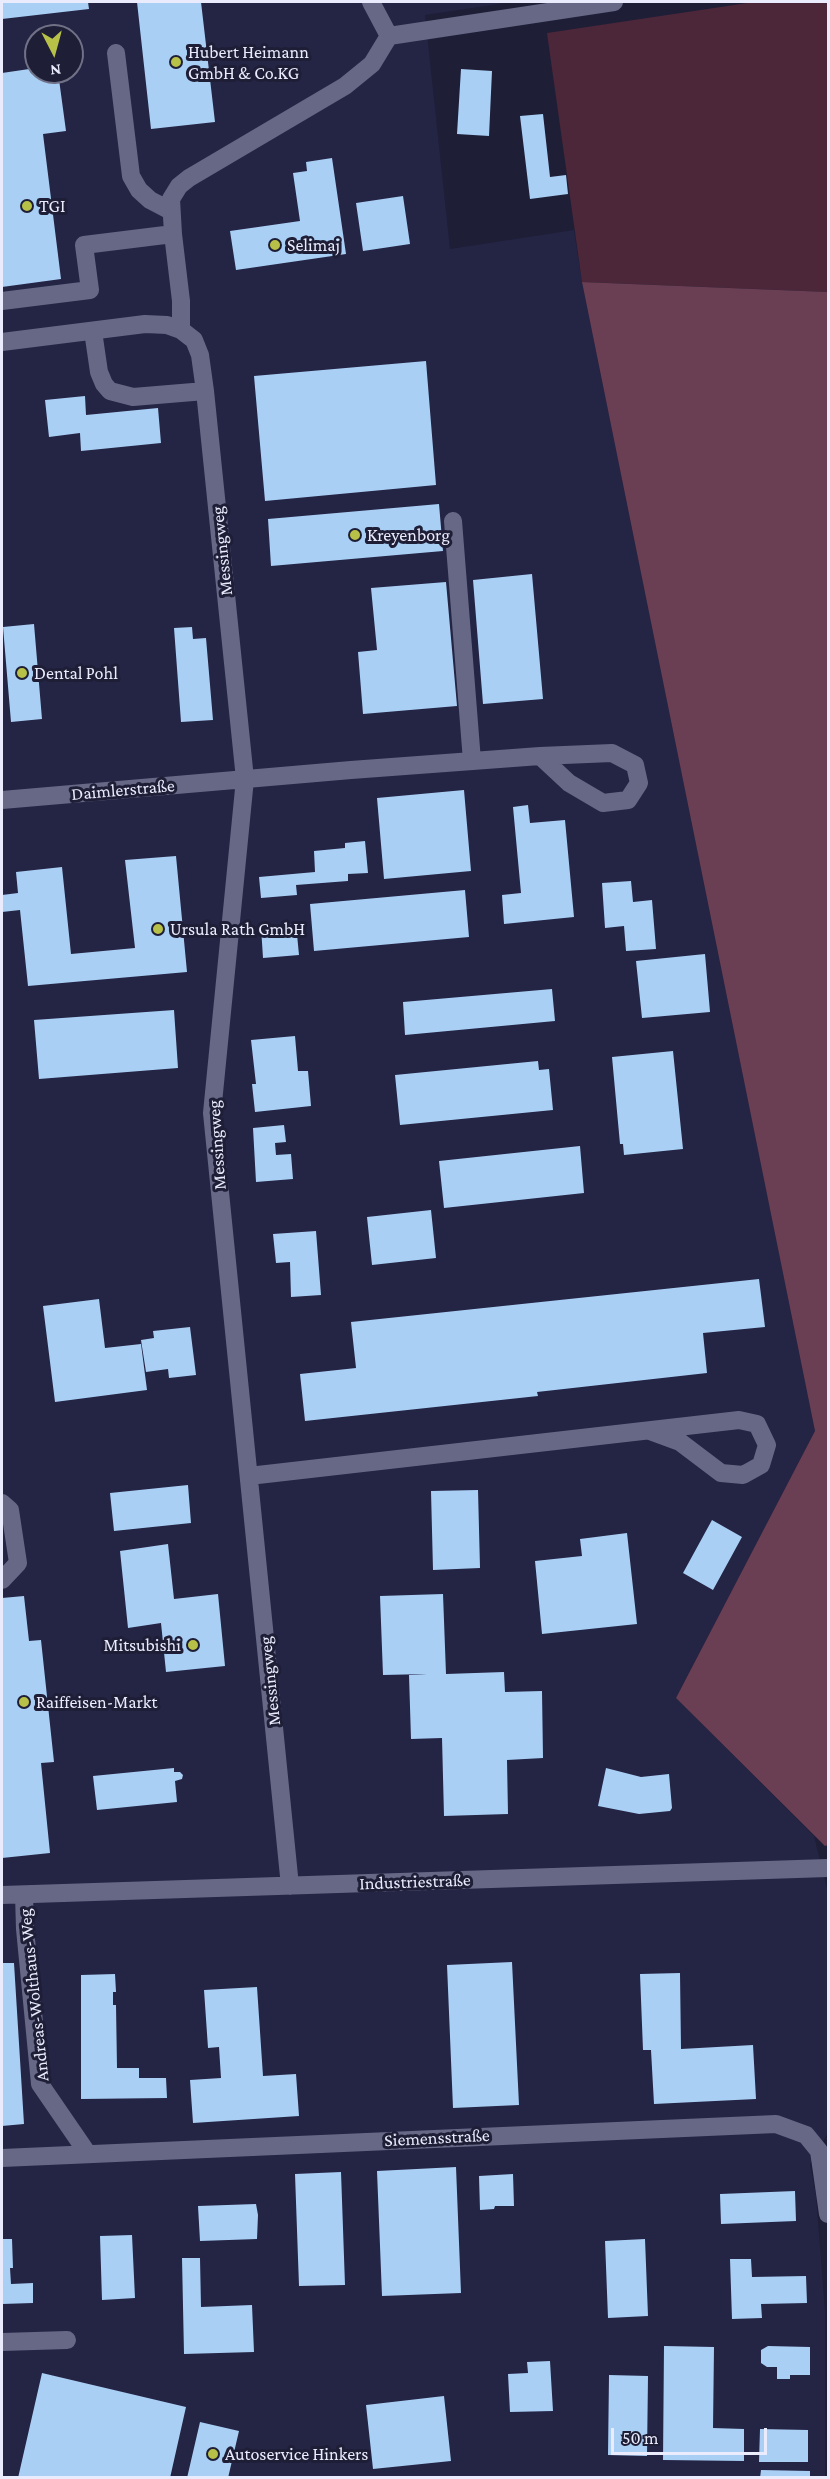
<!DOCTYPE html>
<html>
<head>
<meta charset="utf-8">
<style>
  body { margin:0 }
  #map { position:relative; width:830px; height:2479px; overflow:hidden; background:#1e1e37; font-family:"Crimson Pro",serif }
  canvas { display:block }
  .frame { position:absolute; inset:0; border:3px solid #eaecfd; pointer-events:none }
  .north { position:absolute; left:24px; top:24px; width:60px; height:60px; box-sizing:border-box; background:#1e1e37; border:2px solid #707086; border-radius:50%; rotate:174deg; font-size:16px; font-weight:700; line-height:24px; text-align:center; color:#eaecfd }
  .north::after { content:''; display:block; margin:auto; width:21px; height:27px; background:#b7c148; clip-path:polygon(50% 0,100% 100%,50% 72%,0 100%) }
  .scale { position:absolute; left:611px; top:2428px; width:156px; height:27px; box-sizing:border-box; border:3px solid #eaecfd; border-top:0; padding-left:8px; font-size:18px; line-height:21px; white-space:nowrap; color:#eaecfd; -webkit-text-stroke:4px #1e1e37; paint-order:stroke }
</style>
</head>
<body>
<div id="map">
<canvas width="830" height="2479"></canvas>
<div class="frame"></div>
<div class="north">N</div>
<div class="scale">50 m</div>
</div>
<script>
const ctx = document.querySelector('canvas').getContext('2d');
ctx.lineJoin = 'round';
function fill(path, color) {
  ctx.fillStyle = color;
  ctx.fill(path, 'evenodd');
}
function shape(rows) {
  const path = new Path2D();
  for (const r of rows) {
    path.moveTo(r[0], r[1]);
    for (let i = 2; i < r.length; i += 2) path.lineTo(r[i], r[i + 1]);
  }
  return path;
}
function stroke(path, color, width, dash) {
  ctx.strokeStyle = color;
  ctx.lineWidth = width;
  ctx.lineCap = dash ? 'butt' : 'round';
  ctx.setLineDash(dash || []);
  ctx.stroke(path);
}
function drawText(font, color, halo, rows, align = 'center') {
  ctx.font = font + ' "Crimson Pro",serif';
  ctx.lineWidth = 6;
  ctx.setLineDash([]);
  ctx.textBaseline = 'middle';
  ctx.strokeStyle = halo;
  ctx.fillStyle = color;
  for (const [text, x, y, turn = 0] of rows) {
    ctx.save();
    ctx.translate(x, y);
    ctx.rotate((+turn || 0) * Math.PI / 180);
    ctx.textAlign = isNaN(turn) ? turn : align;
    if (halo) ctx.strokeText(text, 0, 0);
    ctx.fillText(text, 0, 0);
    ctx.restore();
  }
}
const built = shape([
  [2,2,512,2,425,15,450,249,574,230,582,282,815,1431,676,1698,814,1836,827,1888,828,2133,810,2164,816,2196,825,2311,825,2477,2,2478],
  [36,36,72,36,72,72,36,72]
]);
const green = shape([
  [754,2,828,2,828,292,582,282,547,33]
]);
const forest = shape([
  [582,282,828,292,828,1845,825,1846,676,1698,815,1431]
]);
const building = shape([
  [2,2,88,2,89,9,2,19],
  [137,2,201,2,215,122,151,129],
  [36,68,36,72,58,72,66,131,43,134,61,279,2,287,2,73],
  [461,69,492,71,489,136,457,134],
  [543,114,550,177,566,175,568,194,530,199,520,116],
  [332,158,346,254,236,270,230,231,300,221,293,173,307,171,306,162],
  [403,196,410,244,363,251,356,203],
  [426,361,436,485,265,501,254,376],
  [85,396,86,415,158,408,161,443,81,451,80,433,49,437,45,400],
  [439,504,443,551,271,566,268,519],
  [532,574,543,699,483,704,473,580],
  [446,582,457,706,363,714,358,652,377,650,371,588],
  [34,624,42,719,11,722,3,627],
  [192,627,193,639,206,638,213,720,181,722,174,628],
  [464,790,471,871,384,879,377,798],
  [528,805,530,823,565,820,574,917,504,924,502,895,521,893,513,807],
  [365,841,368,873,348,874,348,881,296,885,297,895,261,898,259,877,315,872,314,851,345,848,345,843],
  [176,856,187,972,28,986,20,910,2,912,2,895,18,893,16,872,62,867,71,954,135,948,125,860],
  [631,881,633,902,652,900,656,949,626,951,624,926,605,928,602,883],
  [465,890,469,937,314,951,310,904],
  [296,924,299,955,263,958,261,927],
  [705,954,710,1012,642,1018,636,961],
  [552,989,555,1021,405,1035,403,1002],
  [174,1010,178,1068,39,1079,34,1020],
  [295,1036,298,1071,308,1071,311,1106,255,1112,252,1084,256,1084,251,1040],
  [673,1051,683,1149,624,1155,623,1144,620,1144,612,1057],
  [538,1061,539,1070,549,1069,553,1110,400,1125,395,1075],
  [284,1125,286,1142,275,1143,276,1155,291,1154,293,1179,256,1182,253,1128],
  [580,1146,584,1193,444,1208,439,1161],
  [431,1210,436,1258,372,1265,367,1217],
  [316,1231,321,1295,291,1297,290,1262,276,1263,273,1234],
  [759,1279,765,1327,703,1333,707,1373,537,1392,538,1396,305,1421,300,1374,356,1368,351,1322],
  [99,1299,105,1348,141,1344,147,1390,55,1402,43,1306],
  [190,1327,196,1375,169,1378,168,1369,146,1372,141,1340,154,1338,153,1331],
  [188,1485,191,1523,114,1531,110,1493],
  [478,1490,480,1568,433,1570,431,1491],
  [712,1520,742,1537,713,1590,683,1573],
  [627,1533,637,1624,542,1634,535,1561,582,1556,580,1539],
  [168,1544,174,1599,218,1594,225,1666,166,1672,161,1623,128,1628,120,1551],
  [443,1594,446,1674,504,1672,505,1692,542,1691,543,1758,507,1760,508,1814,444,1816,442,1738,411,1739,409,1675,427,1674,383,1675,380,1596],
  [24,1596,29,1641,41,1640,54,1762,41,1763,50,1853,2,1858,2,1598],
  [174,1768,174,1772,180,1772,183,1775,182,1779,175,1781,177,1802,97,1810,93,1776],
  [606,1768,641,1777,669,1774,672,1808,670,1811,639,1814,598,1806],
  [512,1962,519,2105,453,2108,447,1965],
  [2,1963,14,1963,24,2124,2,2126],
  [680,1973,681,2049,753,2045,756,2099,654,2104,651,2050,643,2050,640,1974],
  [115,1974,116,1992,113,1992,113,2005,116,2005,117,2068,139,2068,139,2078,166,2078,167,2098,81,2099,81,1975],
  [257,1987,263,2076,296,2074,299,2116,193,2123,190,2080,221,2078,219,2047,208,2048,204,1990],
  [456,2167,461,2293,382,2296,377,2171],
  [341,2172,345,2285,299,2286,295,2174],
  [513,2174,514,2206,495,2206,494,2209,480,2210,479,2176],
  [795,2191,796,2221,721,2224,720,2194],
  [256,2204,258,2215,257,2239,200,2241,198,2206],
  [132,2235,135,2298,102,2300,100,2236],
  [2,2239,12,2239,13,2268,10,2268,11,2284,33,2283,33,2303,2,2304],
  [645,2239,648,2316,608,2318,605,2241],
  [182,2258,200,2258,201,2307,252,2305,254,2352,184,2354],
  [730,2259,751,2259,752,2277,806,2276,807,2303,761,2304,762,2318,732,2319],
  [664,2346,714,2347,713,2428,744,2429,744,2461,663,2460],
  [768,2346,810,2347,810,2375,790,2375,790,2379,777,2379,777,2367,767,2367,761,2363,761,2350],
  [550,2361,553,2411,510,2412,508,2374,528,2373,527,2362],
  [42,2373,186,2407,170,2478,18,2478],
  [609,2375,648,2376,647,2456,608,2455],
  [444,2396,451,2461,373,2469,366,2405],
  [200,2422,239,2431,228,2478,187,2478],
  [760,2429,808,2430,808,2462,759,2462],
  [761,2470,810,2471,810,2478,760,2478]
]);
const minor = shape([
  [371,2,389,36],
  [389,36,614,2],
  [116,53,131,176,139,190,150,200,171,211],
  [2,301,90,290,84,245,173,234],
  [93,331,99,372,104,384,110,391,133,397,205,391],
  [2,342,145,324,167,325,181,330],
  [453,521,472,761],
  [2,800,351,770,540,756,612,753,635,765,639,783,628,800,603,803,569,783,540,756],
  [249,1476,739,1420,757,1424,767,1445,761,1465,743,1475,721,1473,680,1442,650,1431],
  [2,1503,10,1510,18,1563,2,1580],
  [290,1886,212,1113,245,779,205,391,200,355,194,340,181,330,181,301,173,234,171,199,179,186,189,178,345,86,372,64,389,36],
  [2,1895,828,1868],
  [24,1895,25,1929,40,2084,88,2154],
  [2,2158,776,2124,806,2135,819,2151,828,2214],
  [2,2342,67,2340]
]);
const markers = [
  [176,62,6,"#b7c148"],
  [27,206,6,"#b7c148"],
  [275,245,6,"#b7c148"],
  [355,535,6,"#b7c148"],
  [22,673,6,"#b7c148"],
  [158,929,6,"#b7c148"],
  [193,1645,6,"#b7c148"],
  [24,1702,6,"#b7c148"],
  [213,2454,6,"#b7c148"]
];
const poiNames = [
  ["Hubert Heimann",188,52],
  ["GmbH & Co.KG",188,73],
  ["TGI",39,206],
  ["Selimaj",287,245],
  ["Kreyenborg",367,535],
  ["Dental Pohl",34,673],
  ["Ursula Rath GmbH",170,929],
  ["Mitsubishi",181,1645,"right"],
  ["Raiffeisen-Markt",36,1702],
  ["Autoservice Hinkers",225,2454]
];
const streetNames = [
  ["Messingweg",222,551,-96],
  ["Daimlerstraße",123,790,-5],
  ["Messingweg",217,1145,-94],
  ["Messingweg",270,1681,-96],
  ["Industriestraße",415,1882,-2],
  ["Andreas-Wolthaus-Weg",34,1995,-96],
  ["Siemensstraße",437,2138,-3]
];
fill(built, '#242444');
fill(green, '#4b2739');
fill(forest, '#6a3e53');
fill(building, '#a9cff5');
stroke(minor, '#666886', 18);
for (const [x, y, r, color] of markers) {
  const dot = new Path2D();
  dot.arc(x, y, r, 0, 2 * Math.PI);
  ctx.fillStyle = color;
  ctx.fill(dot);
  stroke(dot, '#1e1e37', 2);
}
drawText('18px', '#eaecfd', '#1e1e37', poiNames, 'left');
drawText('18px', '#eaecfd', '#1e1e37', streetNames);
</script>
</body>
</html>
